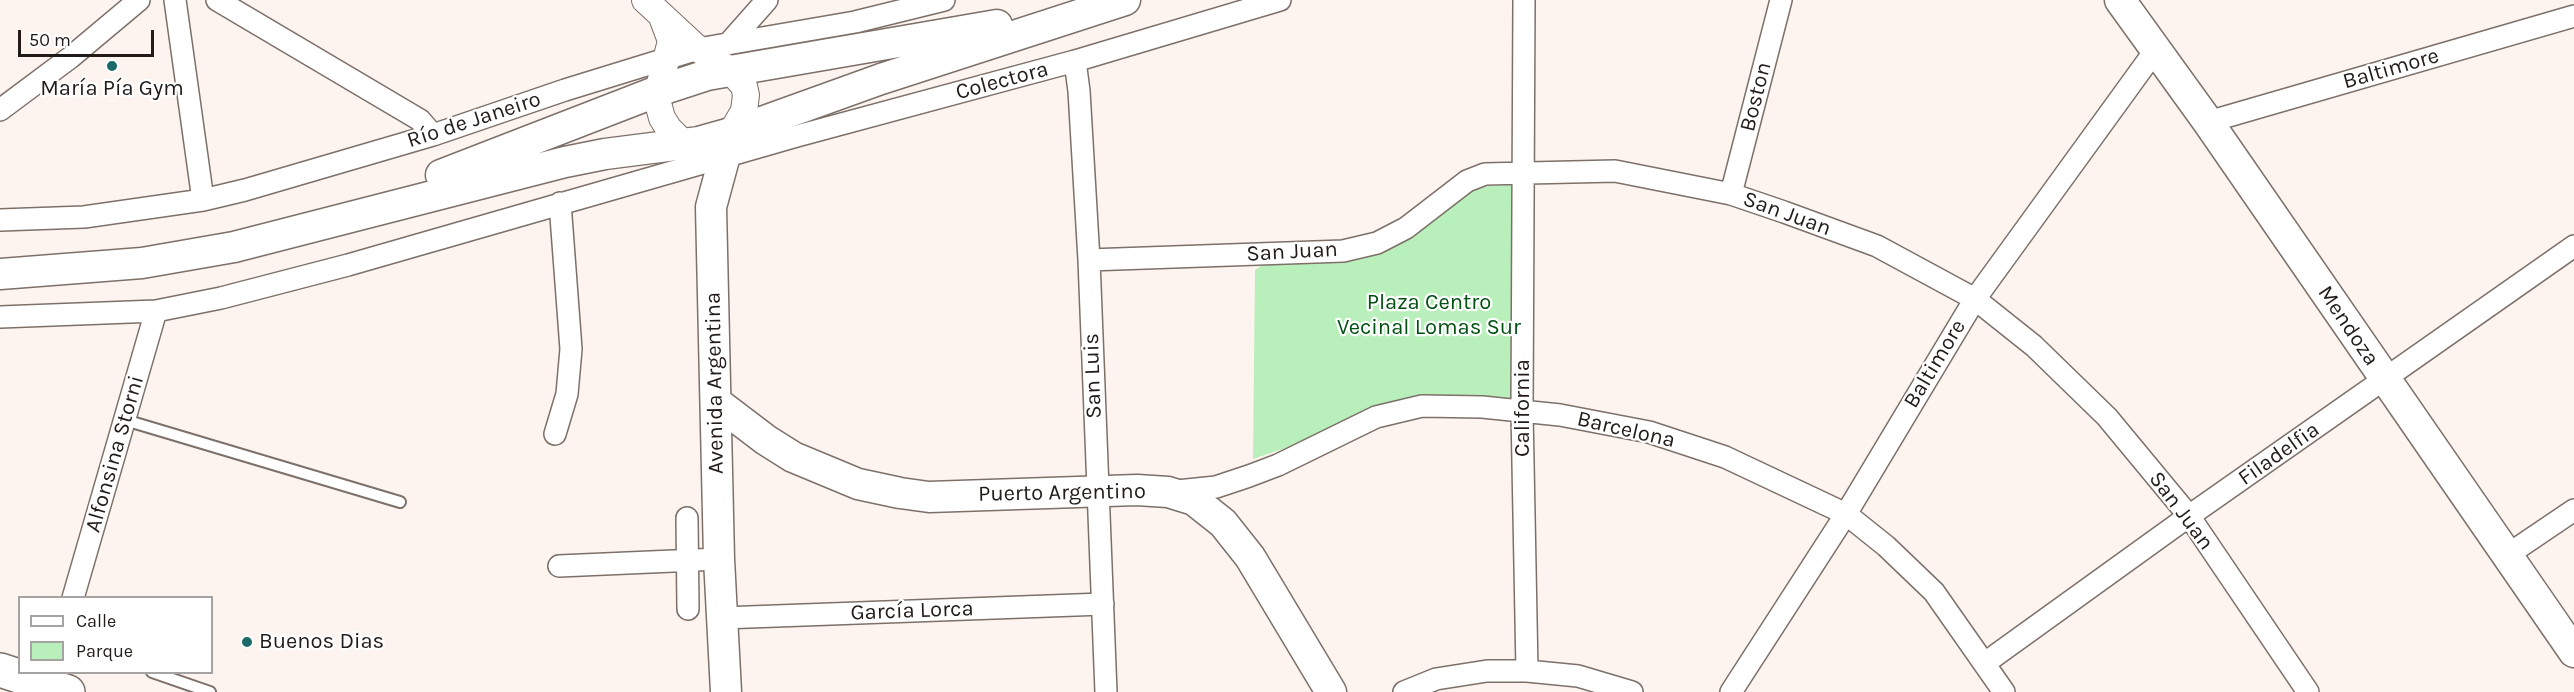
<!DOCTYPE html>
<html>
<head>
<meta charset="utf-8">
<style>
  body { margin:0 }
  #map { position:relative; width:2574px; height:692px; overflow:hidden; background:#fdf4f0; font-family:Karla,sans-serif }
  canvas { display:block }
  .legend { position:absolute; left:18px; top:596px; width:195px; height:78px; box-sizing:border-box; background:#fff; border:2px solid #a6a4a3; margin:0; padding:8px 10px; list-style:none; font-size:18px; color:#211c19 }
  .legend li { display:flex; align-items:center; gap:12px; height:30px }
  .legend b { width:30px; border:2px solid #a6a4a3 }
  .scale { position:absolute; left:18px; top:30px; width:136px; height:27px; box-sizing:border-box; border:3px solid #211c19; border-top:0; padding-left:8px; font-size:18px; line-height:21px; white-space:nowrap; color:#211c19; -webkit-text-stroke:4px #fff; paint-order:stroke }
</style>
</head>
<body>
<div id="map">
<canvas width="2574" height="692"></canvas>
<ul class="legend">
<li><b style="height:8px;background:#fff"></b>Calle</li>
<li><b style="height:16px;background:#b9efba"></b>Parque</li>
</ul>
<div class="scale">50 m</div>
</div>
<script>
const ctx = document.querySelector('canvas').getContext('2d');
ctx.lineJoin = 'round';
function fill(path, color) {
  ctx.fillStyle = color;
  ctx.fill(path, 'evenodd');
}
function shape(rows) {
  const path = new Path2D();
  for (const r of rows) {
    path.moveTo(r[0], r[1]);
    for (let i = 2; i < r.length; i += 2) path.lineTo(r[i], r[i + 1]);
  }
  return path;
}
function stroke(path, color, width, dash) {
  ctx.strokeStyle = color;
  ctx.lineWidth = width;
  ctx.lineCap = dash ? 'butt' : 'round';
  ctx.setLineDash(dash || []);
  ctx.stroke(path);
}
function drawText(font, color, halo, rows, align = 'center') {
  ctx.font = font + ' Karla,sans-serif';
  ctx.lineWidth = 4.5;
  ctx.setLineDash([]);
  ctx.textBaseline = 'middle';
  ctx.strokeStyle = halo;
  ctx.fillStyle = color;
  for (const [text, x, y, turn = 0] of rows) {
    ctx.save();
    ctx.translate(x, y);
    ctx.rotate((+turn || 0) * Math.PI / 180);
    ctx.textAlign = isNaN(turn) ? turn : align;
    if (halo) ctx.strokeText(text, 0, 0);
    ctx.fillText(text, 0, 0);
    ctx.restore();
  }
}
const green = shape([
  [1511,185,1511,401,1426,398,1359,412,1315,438,1253,459,1255,270,1271,259,1381,249,1473,187]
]);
const service = shape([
  [125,420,400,502],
  [152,672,210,692]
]);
const minor = shape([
  [175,0,203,200],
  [217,0,420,120,433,135],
  [1524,0,1522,411,1527,671],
  [729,43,767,0],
  [1075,61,1079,91,1089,260,1106,692],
  [0,110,71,57,139,0],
  [2208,122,2574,16],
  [1731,194,1781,0],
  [0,220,84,217,203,200,245,190,433,135,565,90,698,49,855,22,944,0],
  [1089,260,1343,251,1377,243,1406,228,1467,181,1485,174,1615,171,1731,194,1784,212,1877,246,1975,299,2034,346,2107,417,2189,516,2308,692],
  [0,317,156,311,221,298,348,265,797,136,1075,61,1280,0],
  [555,434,567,394,571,349,560,203],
  [1177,491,1216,487,1249,476,1278,465,1376,417,1422,406,1482,407,1560,415,1649,432,1725,457,1846,514,1886,546,1934,592,2004,692],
  [687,518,688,609],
  [2506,556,2574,510],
  [559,566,719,559],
  [73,598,156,311],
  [722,618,1103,604],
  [1985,663,2189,516,2574,246],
  [1404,692,1436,679,1487,671,1527,671,1578,676,1632,692],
  [1731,692,1846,514,1975,299,2157,48]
]);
const tertiary = shape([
  [645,0,698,49,730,70,744,86,746,95,744,111,731,133],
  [662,17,671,41,658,91,658,103,662,118,669,129,685,145]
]);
const secondary = shape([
  [2120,0,2208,122,2574,652],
  [441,175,658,91,707,75,997,25],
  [0,274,142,263,234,247,565,162,605,154,699,142,731,133,881,79,1125,0],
  [716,402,766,440,793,457,858,484,900,493,929,497,1137,490,1168,492,1194,500,1223,523,1250,557,1331,692],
  [726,692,719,559,711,207,731,133]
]);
const primary = shape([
  [0,670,68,692]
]);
const markers = [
  [112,66,6,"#1d6a6b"],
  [247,642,6,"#1d6a6b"]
];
const streetNames = [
  ["Baltimore",2391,69,-16],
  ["Colectora",1002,81,-15],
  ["Boston",1756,97,-76],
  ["Río de Janeiro",474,120,-18],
  ["San Juan",1787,214,20],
  ["San Juan",1292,252,-3],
  ["Mendoza",2348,326,56],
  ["Baltimore",1935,364,-59],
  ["San Luis",1093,376,-92],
  ["Avenida Argentina",715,383,-91],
  ["California",1523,408,-90],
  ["Barcelona",1626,430,13],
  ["Alfonsina Storni",115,454,-74],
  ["Filadelfia",2279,454,-35],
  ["Puerto Argentino",1062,493,-1],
  ["San Juan",2181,511,53],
  ["García Lorca",912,611,-2]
];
const poiNames = [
  ["María Pía Gym",112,89],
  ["Buenos Dias",259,642,"left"]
];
const parkNames = [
  ["Plaza Centro",1429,303],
  ["Vecinal Lomas Sur",1429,328]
];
fill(green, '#b9efba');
stroke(service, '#7c7069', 14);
stroke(minor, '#7c7069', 24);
stroke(tertiary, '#7c7069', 28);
stroke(secondary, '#7c7069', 33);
stroke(primary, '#7c7069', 36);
stroke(service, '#fff', 10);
stroke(minor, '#fff', 21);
stroke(tertiary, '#fff', 26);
stroke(secondary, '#fff', 30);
stroke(primary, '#fff', 33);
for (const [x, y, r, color] of markers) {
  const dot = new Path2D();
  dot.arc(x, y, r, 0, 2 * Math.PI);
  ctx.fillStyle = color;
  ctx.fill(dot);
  stroke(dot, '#fff', 2);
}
drawText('22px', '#211c19', '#fff', streetNames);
drawText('22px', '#211c19', '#fff', poiNames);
drawText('22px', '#005012', '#fff', parkNames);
</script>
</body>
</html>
